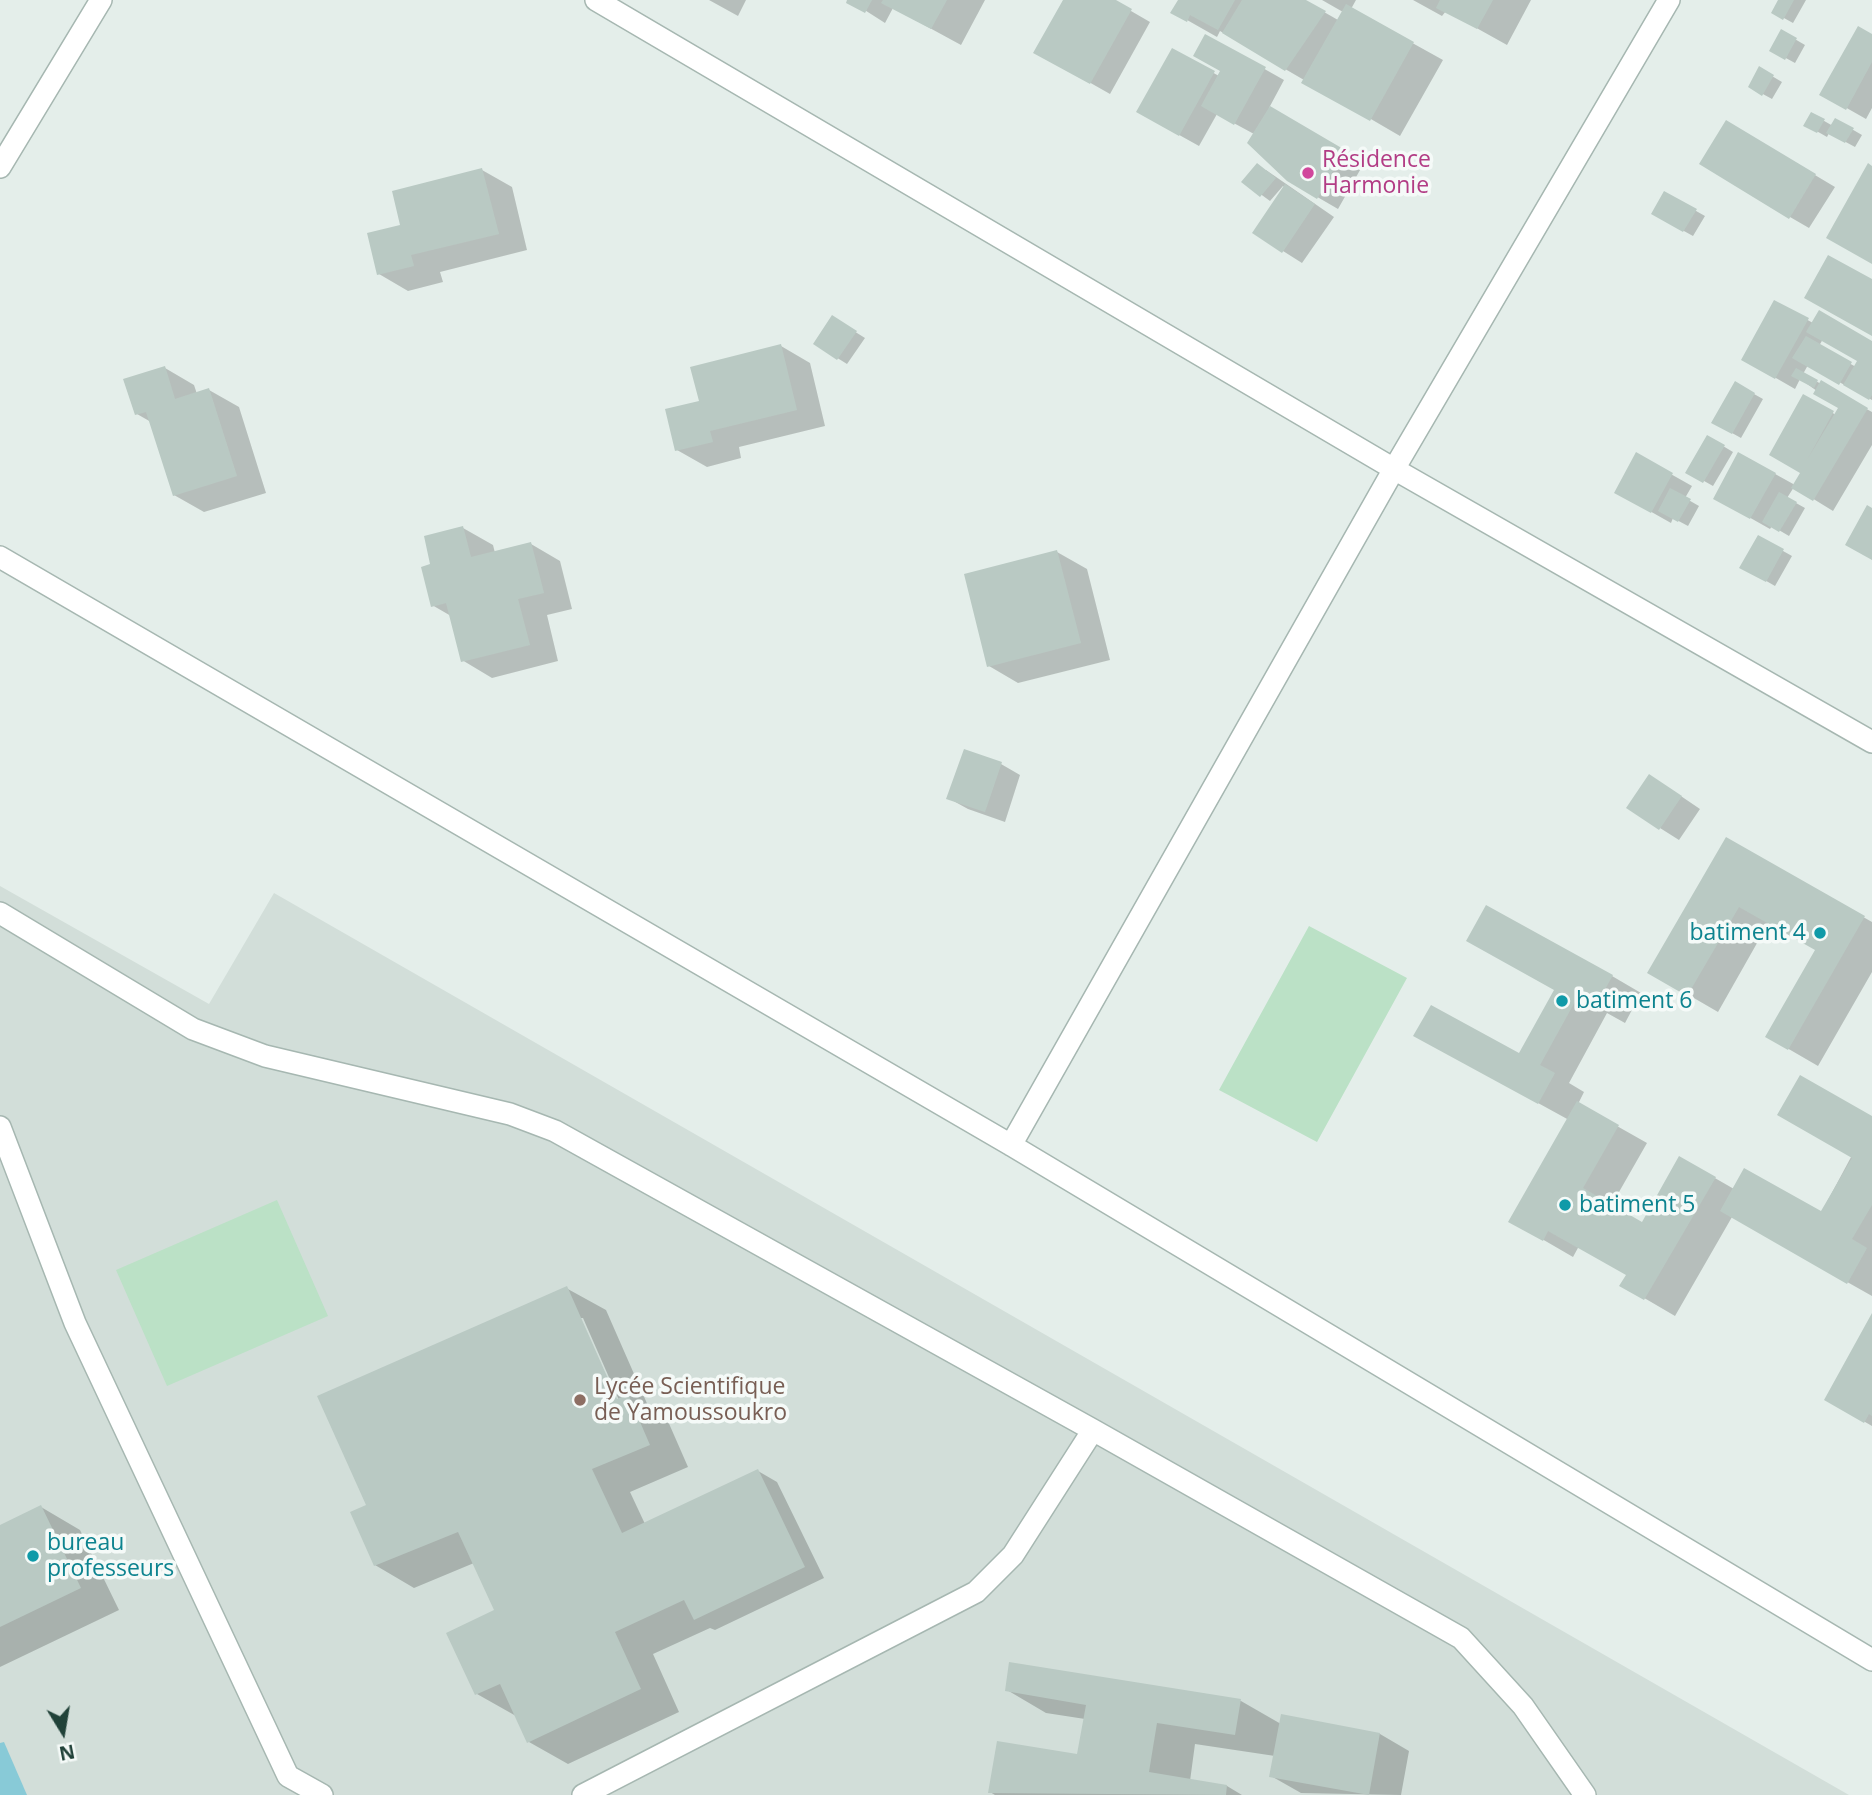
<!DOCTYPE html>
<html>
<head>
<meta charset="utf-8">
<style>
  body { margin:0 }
  #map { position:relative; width:1872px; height:1795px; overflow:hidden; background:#e4eeea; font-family:"Open Sans",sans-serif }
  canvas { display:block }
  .north { position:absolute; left:28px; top:1697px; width:70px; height:70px; -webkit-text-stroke:5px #f5faf8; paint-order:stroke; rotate:169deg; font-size:19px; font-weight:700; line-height:28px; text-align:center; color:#214239 }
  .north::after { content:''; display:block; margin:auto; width:24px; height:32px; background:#214239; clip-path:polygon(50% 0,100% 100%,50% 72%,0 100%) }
</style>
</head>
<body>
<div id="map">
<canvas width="1872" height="1795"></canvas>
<div class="north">N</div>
</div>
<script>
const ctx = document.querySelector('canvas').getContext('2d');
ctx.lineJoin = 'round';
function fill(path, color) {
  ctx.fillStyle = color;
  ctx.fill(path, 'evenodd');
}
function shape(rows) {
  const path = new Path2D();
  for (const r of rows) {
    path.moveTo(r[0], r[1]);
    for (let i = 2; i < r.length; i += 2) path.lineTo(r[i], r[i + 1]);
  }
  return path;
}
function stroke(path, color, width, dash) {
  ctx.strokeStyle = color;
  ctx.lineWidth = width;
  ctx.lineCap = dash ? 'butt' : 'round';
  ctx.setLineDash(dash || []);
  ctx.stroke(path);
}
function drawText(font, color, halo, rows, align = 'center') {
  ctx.font = font + ' "Open Sans",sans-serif';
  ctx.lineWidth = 7;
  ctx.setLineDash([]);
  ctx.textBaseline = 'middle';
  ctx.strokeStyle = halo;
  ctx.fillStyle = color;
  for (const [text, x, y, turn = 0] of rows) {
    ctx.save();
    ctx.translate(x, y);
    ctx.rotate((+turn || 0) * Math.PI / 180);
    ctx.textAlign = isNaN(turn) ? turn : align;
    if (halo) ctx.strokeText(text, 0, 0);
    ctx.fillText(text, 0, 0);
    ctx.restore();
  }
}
const built = shape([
  [0,886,209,1004,274,893,1849,1795,0,1795]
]);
const green = shape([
  [1309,926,1407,978,1317,1142,1219,1090],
  [277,1200,328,1316,167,1386,116,1270]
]);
const water = shape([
  [4,1742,27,1795,0,1795,0,1743]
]);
const shadow = shape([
  [709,0,746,0,738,16],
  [849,0,985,0,961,45,893,8,885,23],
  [1065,0,1112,0,1150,22,1110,94,1036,52],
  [1180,0,1303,0,1338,20,1343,12,1322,0,1356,0,1351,9,1443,60,1400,136,1220,31,1217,37,1173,12],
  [1413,0,1531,0,1507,45,1446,11,1442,16],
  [1780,0,1806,0,1793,23,1773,12],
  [1781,31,1805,45,1795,63,1771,50],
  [1206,36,1284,80,1269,108,1364,163,1338,209,1288,180,1254,134,1217,114,1199,146,1138,112,1172,50,1219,76,1222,70],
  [1872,36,1872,108,1866,119,1822,94],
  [1760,69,1782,82,1772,99,1750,87],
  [1812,114,1833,126,1836,120,1862,135,1855,147,1829,133,1827,137,1806,125],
  [1726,122,1835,187,1809,228,1790,217],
  [482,170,512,187,527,250,440,272,443,282,408,291,379,274,402,226],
  [1266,170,1334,217,1302,263,1283,251,1285,188,1283,186,1270,201,1244,182],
  [1664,193,1705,216,1693,236,1653,214],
  [1775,302,1813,323,1872,343,1872,400,1808,365,1803,374,1872,412,1872,445,1833,511,1794,487,1787,498,1805,508,1789,536,1772,526,1770,529,1715,498,1739,454,1795,485,1802,472,1804,396,1836,415,1841,408,1800,379,1795,389,1743,359],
  [1823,339,1860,361,1856,367,1819,346],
  [841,323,865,338,847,364,815,344],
  [781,346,810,363,825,426,739,447,741,458,707,467,677,450,701,402],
  [165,368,194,385,197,394,209,390,239,407,266,493,204,512,174,495,151,422,137,414],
  [1736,384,1763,399,1741,438,1714,423],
  [1708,437,1733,452,1713,486,1688,472],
  [1637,455,1692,486,1685,498,1699,506,1688,526,1673,518,1671,523,1616,492],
  [463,528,493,545,495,553,531,544,560,561,572,609,547,615,558,661,492,678,462,660,451,616,432,605],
  [1758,537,1792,556,1775,586,1742,567],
  [1057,552,1087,569,1110,660,1018,683,989,666],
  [1001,764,1020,775,1005,822,968,809,948,798],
  [1669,788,1700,809,1679,840,1660,828],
  [1726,839,1872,922,1872,972,1818,1066,1768,1037,1817,950,1769,922,1718,1012,1649,972],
  [1612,976,1641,993,1625,1023,1607,1013,1569,1083,1584,1092,1578,1104,1647,1143,1611,1206,1642,1224,1680,1158,1734,1189,1821,1213,1872,1118,1872,1296,1732,1217,1675,1316,1622,1285,1628,1274,1579,1246,1573,1257,1511,1221,1569,1120,1445,1052,1520,1055,1557,990],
  [566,1288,606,1310,649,1408,667,1419,688,1467,630,1492,645,1524,758,1471,777,1482,824,1578,715,1630,710,1628,653,1654,679,1712,568,1764,529,1742,516,1716,477,1694,497,1611,474,1563,414,1588,375,1565,368,1506],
  [579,1318,583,1318,622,1407,619,1408],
  [1872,1317,1872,1426,1827,1400],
  [41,1507,80,1530,119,1610,0,1667,0,1527],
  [1011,1664,1241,1701,1281,1724,1380,1734,1409,1751,1401,1795,1301,1793,1271,1776,1275,1756,1195,1744,1190,1781,1227,1786,1242,1795,995,1795,990,1792,1079,1756,1085,1719,1046,1713,1007,1690]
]);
const building = shape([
  [847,0,872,0,865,13,846,3],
  [883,0,947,0,931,29,881,3],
  [1063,0,1116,0,1132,9,1090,84,1033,53],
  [1178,0,1235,0,1218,30,1190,15,1187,22,1170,13],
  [1242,0,1306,0,1326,11,1285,71,1222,33],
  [1440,0,1493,0,1477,29,1436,8],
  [1778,0,1794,0,1783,20,1771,13],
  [1346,4,1414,42,1370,121,1301,83],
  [1858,26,1872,34,1872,62,1846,110,1819,95],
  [1781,29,1797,38,1785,60,1769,51],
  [1205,34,1266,67,1234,125,1201,106,1220,71,1193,56],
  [1172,48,1215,71,1179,136,1136,112],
  [1759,66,1774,75,1762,96,1748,87],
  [1270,106,1345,150,1317,199,1287,181,1247,143],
  [1811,112,1825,119,1817,133,1803,126],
  [1835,118,1854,128,1845,143,1826,133],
  [1726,120,1816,174,1789,219,1699,164],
  [1257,163,1276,178,1260,197,1241,182],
  [1868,163,1872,166,1872,264,1826,238],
  [482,168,499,234,411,255,414,266,377,275,367,233,400,225,392,191],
  [1285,184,1315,204,1282,253,1252,233],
  [1664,191,1697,209,1683,232,1651,214],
  [1828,255,1872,279,1872,336,1804,298],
  [1774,300,1809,318,1775,379,1741,360],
  [1819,310,1872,341,1872,395,1869,400,1843,385,1857,361,1806,332],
  [832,315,857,331,837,360,813,344],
  [1806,336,1852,362,1839,385,1792,358],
  [781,344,797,410,710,431,713,442,675,451,665,409,699,401,690,367],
  [165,366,175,399,209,388,237,476,173,496,146,412,135,415,123,379],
  [1796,368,1818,380,1814,388,1791,376],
  [1821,380,1868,408,1813,501,1791,488,1800,473,1769,455,1803,394,1834,411,1807,460,1838,408,1813,394],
  [1735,381,1755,393,1732,434,1711,423],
  [1707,435,1725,445,1703,483,1685,473],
  [1636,452,1673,473,1651,513,1614,493],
  [1738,452,1776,473,1750,519,1713,499],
  [1670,488,1691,499,1678,522,1658,511],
  [1779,492,1797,502,1779,532,1762,522],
  [1867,505,1872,508,1872,560,1845,545],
  [463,526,471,557,531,542,544,593,518,599,530,645,461,662,446,603,431,607,421,567,430,564,424,536],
  [1758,535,1784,549,1766,582,1739,568],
  [1057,550,1081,643,987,667,964,574],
  [964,749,1002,762,985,812,946,799],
  [1649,774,1682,796,1659,830,1626,808],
  [1726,837,1865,916,1788,1050,1765,1037,1815,950,1739,907,1687,996,1647,973],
  [1486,905,1613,975,1595,1007,1577,998,1540,1065,1555,1073,1538,1104,1413,1036,1431,1005,1519,1053,1554,990,1466,941],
  [1800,1075,1872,1116,1872,1205,1852,1239,1867,1248,1847,1284,1720,1211,1744,1168,1821,1211,1852,1158,1777,1115],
  [1577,1101,1619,1125,1583,1188,1642,1222,1679,1156,1716,1177,1644,1300,1619,1286,1626,1275,1548,1231,1543,1241,1508,1222],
  [567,1286,617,1399,628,1394,650,1445,592,1469,622,1533,758,1469,805,1567,694,1620,684,1600,615,1632,641,1689,527,1743,500,1684,475,1695,446,1633,494,1610,458,1532,374,1566,350,1512,366,1505,317,1396],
  [1872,1313,1872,1416,1869,1414,1864,1423,1824,1400],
  [41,1505,81,1588,0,1627,0,1525],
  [1009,1662,1241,1699,1235,1735,1157,1723,1149,1772,1227,1785,1226,1795,988,1793,997,1741,1077,1754,1086,1705,1005,1691],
  [1281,1714,1380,1733,1369,1795,1269,1777]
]);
const minor = shape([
  [596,0,1394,469,1872,742],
  [0,167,101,0],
  [0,557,1011,1145,1872,1660],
  [0,913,193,1029,265,1056,510,1114,555,1131,1093,1430,1461,1638,1523,1706,1585,1795],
  [0,1127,75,1323,288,1776,322,1795],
  [1011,1145,1394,469,1669,0],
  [583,1795,976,1592,1013,1555,1093,1430]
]);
const markers = [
  [1308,173,7,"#d1479c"],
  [1820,933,7,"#0f9aa8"],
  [1562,1001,7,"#0f9aa8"],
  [1565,1205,7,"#0f9aa8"],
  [580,1400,7,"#8d6e63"],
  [33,1556,7,"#0f9aa8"]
];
const hotelNames = [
  ["Résidence",1322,160],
  ["Harmonie",1322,186]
];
const cultureNames = [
  ["batiment 4",1806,933,"right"],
  ["batiment 6",1576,1001],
  ["batiment 5",1579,1205],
  ["bureau",47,1543],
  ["professeurs",47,1569]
];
const educationNames = [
  ["Lycée Scientifique",594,1387],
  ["de Yamoussoukro",594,1413]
];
fill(built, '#d2ded9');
fill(green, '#bbe1c6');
fill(water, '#88cad7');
fill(shadow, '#0003');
fill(building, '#b9c9c3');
stroke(minor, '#a6b7b1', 24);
stroke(minor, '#fff', 21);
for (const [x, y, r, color] of markers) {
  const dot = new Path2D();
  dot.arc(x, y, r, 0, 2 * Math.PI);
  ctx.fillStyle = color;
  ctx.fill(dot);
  stroke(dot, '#f5faf8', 2.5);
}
drawText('23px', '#b23c85', '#f5faf8', hotelNames, 'left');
drawText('23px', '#0d838f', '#f5faf8', cultureNames, 'left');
drawText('23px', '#785e54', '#f5faf8', educationNames, 'left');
</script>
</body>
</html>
